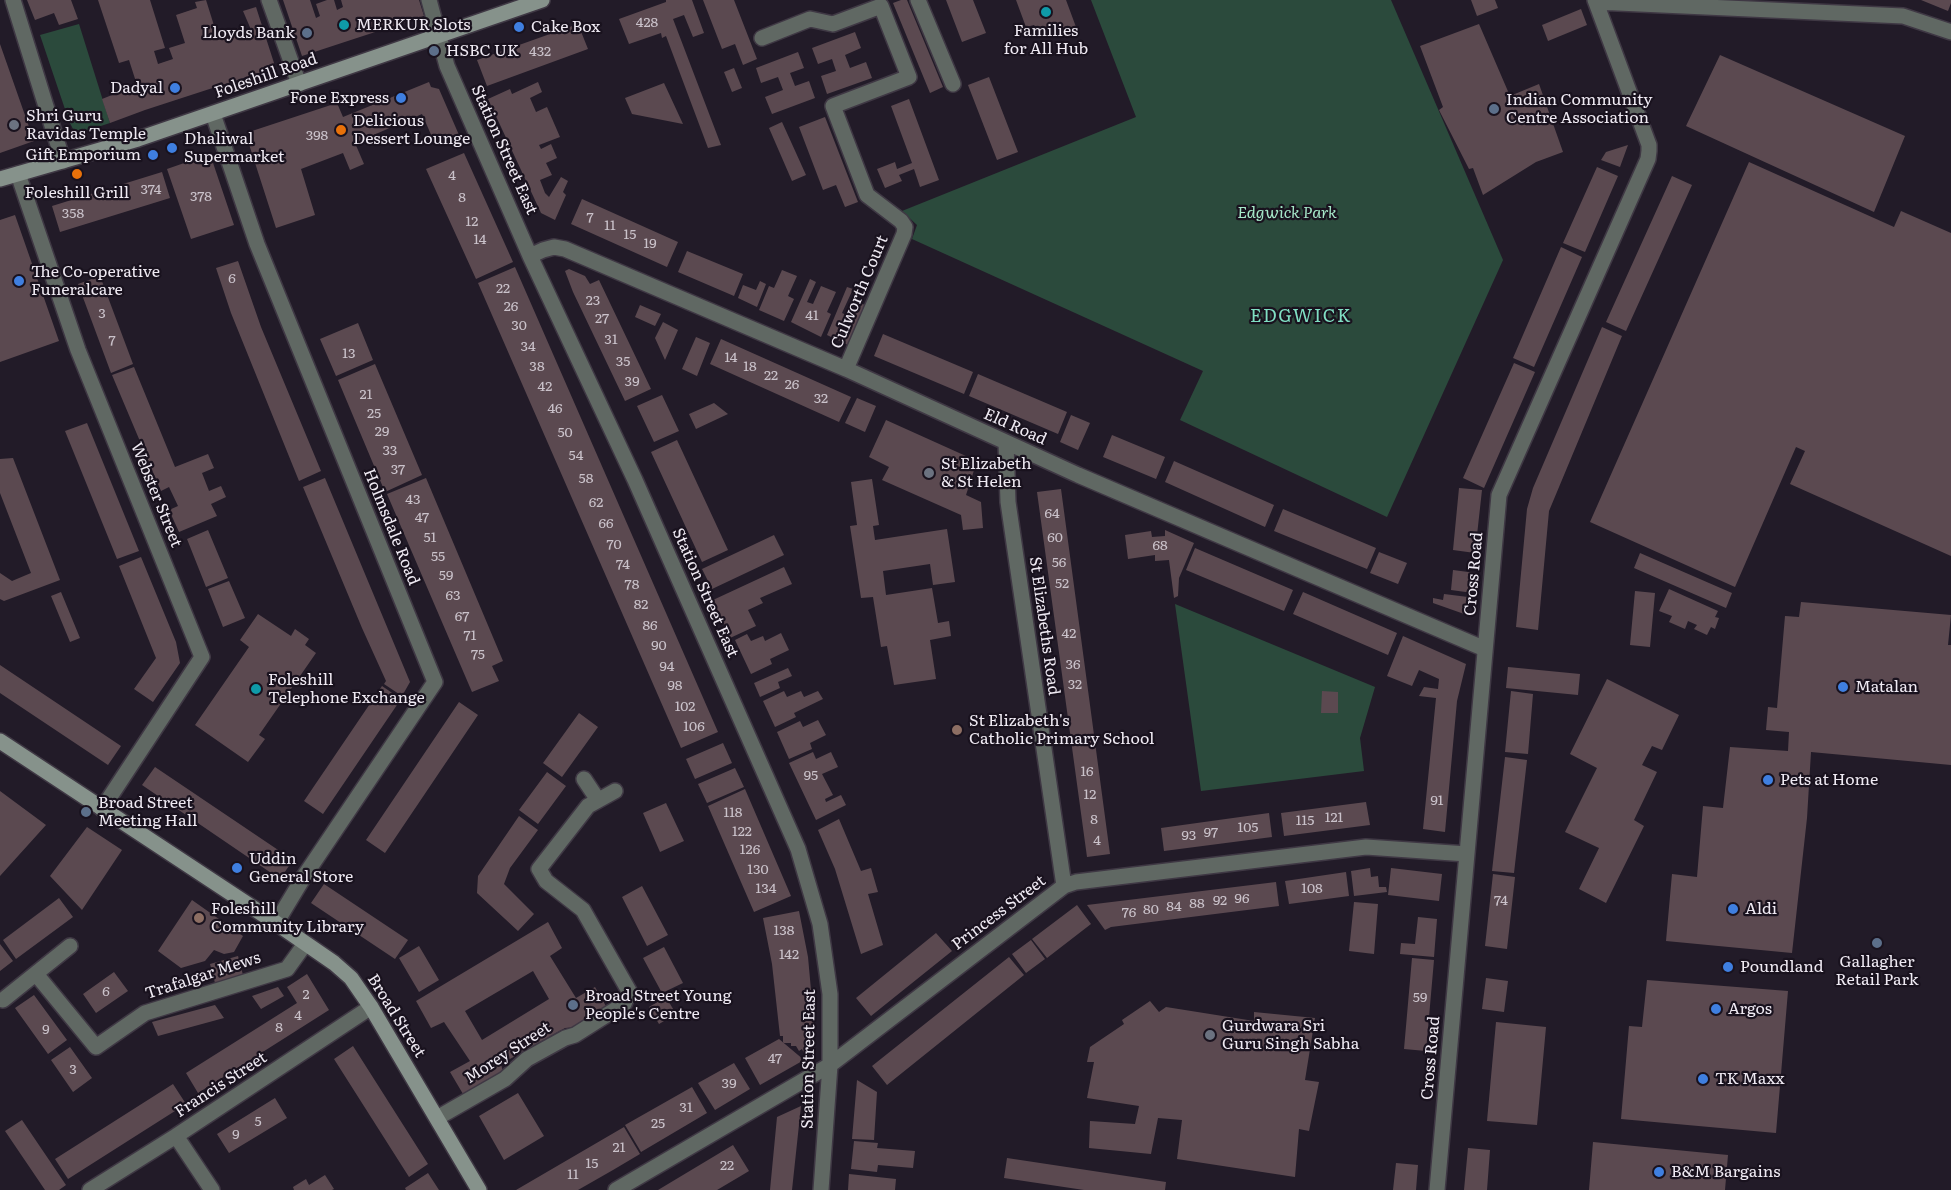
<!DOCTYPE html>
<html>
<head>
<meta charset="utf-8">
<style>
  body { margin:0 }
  canvas { display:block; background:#221b28 }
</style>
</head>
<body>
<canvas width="1951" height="1190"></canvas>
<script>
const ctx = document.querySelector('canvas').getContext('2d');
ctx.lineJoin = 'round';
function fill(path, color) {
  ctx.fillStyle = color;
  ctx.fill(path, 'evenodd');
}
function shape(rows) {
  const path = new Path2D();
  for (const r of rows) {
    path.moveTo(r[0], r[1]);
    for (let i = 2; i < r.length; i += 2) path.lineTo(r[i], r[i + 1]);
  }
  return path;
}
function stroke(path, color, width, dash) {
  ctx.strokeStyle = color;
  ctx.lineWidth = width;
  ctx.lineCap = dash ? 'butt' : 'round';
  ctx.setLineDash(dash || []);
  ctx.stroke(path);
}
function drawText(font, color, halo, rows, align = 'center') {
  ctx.font = font + ' Literata,serif';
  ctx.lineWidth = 4.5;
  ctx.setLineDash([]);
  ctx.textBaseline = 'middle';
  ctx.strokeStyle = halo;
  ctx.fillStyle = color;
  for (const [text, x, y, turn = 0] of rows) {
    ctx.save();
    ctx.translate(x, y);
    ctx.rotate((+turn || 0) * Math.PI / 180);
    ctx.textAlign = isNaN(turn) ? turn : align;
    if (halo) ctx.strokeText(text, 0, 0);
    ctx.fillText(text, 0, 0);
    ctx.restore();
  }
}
const green = shape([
  [1091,0,1391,0,1503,260,1387,517,1180,420,1203,371,912,239,917,225,902,211,1136,117],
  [79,24,110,123,79,133,74,131,69,121,40,35],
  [1175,604,1375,687,1360,738,1364,771,1201,791]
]);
const building = shape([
  [27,0,71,0,78,19,59,25,54,13,35,20],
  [98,0,150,0,165,48,154,51,158,64,173,59,169,48,185,43,176,15,197,8,195,2,206,0,217,35,238,28,241,36,252,32,243,11,256,7,274,63,271,69,145,110,110,123,102,99,137,85,129,60,119,63],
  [283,0,310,0,316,18,320,16,316,4,327,0,334,0,337,10,343,7,341,0,419,0,424,16,302,56],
  [666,0,692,0,704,33,693,37,684,15,673,19,721,145,708,148,666,36,662,38,661,33,629,44,619,19,666,2],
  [703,0,734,0,757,59,743,65,735,44,722,49],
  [901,0,907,0,943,87,930,93,893,3],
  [946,0,973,0,986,33,962,42],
  [1016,0,1066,0,1076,27,1049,37,1045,28,1037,31,1034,25,1026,27],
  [1471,0,1495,0,1498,8,1477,16],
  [1921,0,1951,0,1951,3,1948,11],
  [1581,9,1587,25,1548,41,1542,25],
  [578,24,588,49,487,86,477,60],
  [1479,24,1510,96,1539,84,1563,152,1536,162,1483,195,1473,168,1469,169,1439,110,1443,107,1420,46],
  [855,32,861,48,845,55,850,68,866,62,872,78,827,94,821,76,836,71,832,59,818,64,812,48],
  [0,44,34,141,0,153],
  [798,52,804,68,790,73,795,86,809,81,815,98,772,114,765,97,783,90,778,77,761,83,756,68],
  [1720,55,1905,136,1874,212,1686,126],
  [734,68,742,88,732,92,724,72],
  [989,77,1018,152,997,160,968,85],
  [429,82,431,87,439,89,459,135,436,146,422,114,355,143,364,164,350,170,343,153,301,169,315,215,276,228,247,138,249,132,337,103,343,117],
  [538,82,542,92,530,98,536,112,547,107,560,137,539,145,541,149,551,144,557,158,546,163,552,175,540,180,545,193,549,197,561,177,568,181,563,192,566,195,555,220,541,213,488,99,510,89,512,94],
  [664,83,683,124,632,114,625,98],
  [909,99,939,180,920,187,914,169,899,175,902,181,885,188,877,169,895,162,897,169,912,163,891,106],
  [825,117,858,202,845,207,836,185,823,190,799,127],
  [782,122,806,175,792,181,769,128],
  [1628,145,1620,167,1601,160,1606,152],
  [464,153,513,262,476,279,426,169],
  [210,154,234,225,191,239,167,169],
  [1749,162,1894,227,1901,211,1951,233,1951,556,1790,484,1805,451,1796,447,1735,587,1590,522],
  [1597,167,1618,176,1585,252,1563,243],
  [162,172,170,198,60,232,52,206],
  [1672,176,1692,185,1626,331,1606,322],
  [582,199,678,242,667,267,571,224],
  [15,215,59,341,0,362,0,220],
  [1561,247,1582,257,1534,367,1513,358],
  [687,251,743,274,734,296,678,272],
  [238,261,261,327,321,471,299,481,231,313,216,268],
  [515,267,718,732,681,748,478,283],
  [569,269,585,276,590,284,599,280,651,389,625,401,573,292,565,271],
  [782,270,797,276,788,296,794,299,784,321,759,310,769,286,774,288],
  [100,276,133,364,111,373,78,284],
  [810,279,816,282,807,302,813,304,821,286,836,292,827,312,831,314,821,337,791,322],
  [760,281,766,284,757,307,738,298,743,285,756,290],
  [847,287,853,289,842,313,851,317,858,302,865,305,848,345,827,335],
  [640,305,661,314,655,326,635,317],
  [663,322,678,330,665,360,655,338],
  [358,323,373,360,336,376,320,339],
  [1602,327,1622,336,1549,511,1538,630,1516,627,1527,509,1533,488],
  [883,334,973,372,964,394,874,356],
  [696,337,710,343,697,376,682,369],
  [721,339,851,397,839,422,710,364],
  [1514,363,1535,372,1484,488,1463,478],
  [375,364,422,475,385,492,338,380],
  [134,367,175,467,208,454,214,468,202,473,209,491,221,486,226,497,211,504,217,516,179,532,169,510,178,506,169,487,161,491,112,375],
  [978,374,1067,412,1058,434,969,396],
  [662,395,679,431,654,442,637,406],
  [857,398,876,406,865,432,845,423],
  [714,403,728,414,696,429,689,414],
  [1071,415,1090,423,1078,450,1060,442],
  [886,420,977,461,966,495,981,502,983,528,963,530,961,515,882,480,889,467,869,457],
  [87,423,139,551,117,559,65,431],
  [1112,435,1165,457,1156,479,1103,457],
  [677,440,728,550,702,562,651,452],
  [13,458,60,580,4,601,0,599,0,573,12,581,31,573,0,493,0,459],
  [1174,461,1274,505,1265,527,1165,482],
  [325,478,410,682,402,696,384,684,386,681,362,628,303,487],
  [426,478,503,661,492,666,499,681,472,692,387,494],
  [872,479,879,525,873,526,875,540,947,529,955,582,933,585,930,564,883,571,886,595,932,588,938,623,949,621,951,636,930,640,936,679,894,685,887,646,881,647,873,597,861,598,850,526,857,525,851,482],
  [1459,488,1482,490,1475,553,1453,550],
  [1061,489,1110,854,1087,857,1037,492],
  [1283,509,1376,548,1367,569,1274,531],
  [208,530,228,578,206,587,187,539],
  [1165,530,1194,543,1179,578,1178,596,1174,598,1169,560,1155,561,1155,555,1128,559,1125,535,1151,531,1152,537,1165,536],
  [774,535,784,555,712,589,702,569],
  [1195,548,1293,590,1284,611,1186,570],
  [1379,552,1407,563,1398,584,1370,573],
  [1640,553,1732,593,1726,608,1634,568],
  [141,557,176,642,180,663,153,702,134,689,156,658,119,566],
  [784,567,792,584,760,598,763,603,748,610,756,626,730,638,713,600],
  [1453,570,1476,573,1473,593,1451,590],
  [229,581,245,618,223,627,208,589],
  [1669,589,1718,611,1715,617,1719,618,1715,629,1711,627,1707,635,1694,629,1697,625,1688,621,1685,629,1669,622,1672,616,1659,611],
  [1635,591,1655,593,1650,647,1630,645],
  [61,592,80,638,70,642,51,596],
  [1303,592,1397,633,1388,655,1293,614],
  [1444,594,1468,597,1467,615,1433,603,1433,598,1443,600],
  [1801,602,1951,615,1948,645,1951,645,1951,765,1811,752,1807,818,1792,953,1666,941,1672,874,1697,877,1703,806,1723,808,1730,747,1788,751,1789,732,1766,730,1768,707,1777,708,1785,616,1799,617],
  [258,614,291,636,295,629,309,639,305,645,316,653,259,735,265,739,248,762,195,725,249,647,240,640],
  [781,633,789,650,770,659,772,664,751,674,735,640,747,634,751,641,763,636,765,641],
  [1403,636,1466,664,1457,701,1445,832,1423,829,1436,698,1419,696,1424,687,1438,689,1439,679,1419,670,1412,686,1387,676],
  [0,665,121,746,108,765,0,693],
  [1508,667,1580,674,1578,695,1506,688],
  [788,668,792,676,778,682,780,688,760,697,754,683],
  [1607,679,1679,715,1662,750,1652,746,1642,765,1657,772,1634,820,1644,826,1606,903,1579,889,1599,848,1565,832,1597,768,1570,754],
  [382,686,401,699,323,814,304,801],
  [784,691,787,697,801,691,804,697,818,691,823,699,794,713,796,717,775,727,763,701],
  [1322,691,1338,692,1338,713,1321,713],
  [1511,691,1533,694,1528,754,1505,752],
  [459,702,478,715,385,853,366,840],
  [579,713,598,727,562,777,543,763],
  [818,720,826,735,810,743,812,749,789,759,777,732,800,721,803,727],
  [723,743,732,763,695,779,686,759],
  [813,752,816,759,831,752,838,767,822,774,833,795,825,799,826,802,841,795,846,805,816,820,789,763],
  [1505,757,1527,760,1514,873,1492,871],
  [155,767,293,860,280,879,142,785],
  [735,768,744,787,707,803,698,784],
  [547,772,566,786,538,824,519,810],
  [745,789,791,896,754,912,708,806],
  [0,791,46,825,0,876],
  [1366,802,1370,825,1284,836,1281,813],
  [666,803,684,841,660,852,643,813],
  [1269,813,1272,837,1164,851,1161,828],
  [519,816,538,830,510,868,504,884,534,914,518,931,477,893,478,876],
  [839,819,861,871,871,868,878,892,868,894,883,945,861,954,835,869,818,830],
  [87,827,122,850,82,910,50,876],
  [1370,868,1371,877,1378,876,1379,887,1386,887,1387,892,1354,896,1351,871],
  [1391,868,1442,874,1439,901,1388,895],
  [1346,872,1349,896,1289,904,1285,881],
  [1493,874,1515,877,1507,949,1485,946],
  [1276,882,1279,906,1111,927,1105,930,1087,905],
  [324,884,408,940,395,959,311,903],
  [642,886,668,935,647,946,622,897],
  [59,898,73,917,16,959,3,940],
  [192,900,243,936,234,952,224,954,214,950,205,961,181,968,158,951],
  [1354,902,1378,904,1374,954,1349,951],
  [1077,905,1091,924,1047,958,1032,939],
  [799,911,808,957,814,1023,815,1054,807,1060,802,1049,799,1051,796,1046,791,1046,791,1043,783,1043,783,1036,780,1036,772,964,763,918],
  [1418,917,1437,919,1434,957,1400,954,1401,943,1415,944],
  [548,922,562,948,550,956,576,998,595,987,607,1008,577,1027,565,1028,501,1064,503,1072,463,1094,450,1072,470,1061,444,1022,431,1028,416,1001],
  [533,971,549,999,482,1040,465,1011],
  [936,933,952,951,871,1016,856,998],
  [1031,940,1045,959,1026,973,1012,954],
  [0,944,13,961,0,971],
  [419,946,439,980,419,992,399,958],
  [664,947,683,983,662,993,643,958],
  [238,956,243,975,215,983,210,964],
  [1009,957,1024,975,887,1085,872,1066],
  [1412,958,1434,960,1426,1051,1404,1049],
  [114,972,128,991,96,1013,83,994],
  [307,974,329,1010,198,1093,186,1073,297,1003,287,987],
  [1486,978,1508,981,1504,1012,1482,1009],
  [1647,980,1788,991,1776,1133,1621,1119,1629,1026,1642,1027],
  [278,987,284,996,261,1009,252,996],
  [34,995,67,1040,48,1054,15,1008],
  [666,997,676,1014,659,1024,649,1007],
  [1150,1001,1159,1012,1166,1007,1254,1021,1254,1012,1315,1018,1305,1080,1319,1082,1309,1131,1299,1129,1295,1177,1177,1159,1182,1120,1158,1118,1151,1154,1089,1148,1090,1121,1135,1124,1139,1106,1087,1098,1094,1062,1087,1062,1090,1047,1124,1024,1122,1020],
  [215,1005,224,1018,158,1036,152,1022],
  [1496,1022,1546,1027,1537,1125,1487,1121],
  [779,1039,804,1060,760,1085,745,1058],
  [353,1046,428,1164,409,1177,334,1059],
  [70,1047,92,1078,73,1092,51,1060],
  [734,1063,750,1089,715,1110,698,1083],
  [857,1080,877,1092,874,1140,852,1139],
  [173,1084,186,1104,68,1179,55,1159],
  [692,1087,707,1113,641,1152,625,1125],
  [518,1093,544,1136,504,1160,479,1116],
  [275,1098,287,1118,229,1153,217,1134],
  [801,1106,792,1190,770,1190,777,1117],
  [22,1120,66,1185,59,1190,45,1190,5,1131],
  [624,1127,640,1154,613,1170,578,1190,516,1190],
  [854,1141,878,1143,877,1148,915,1151,913,1168,878,1165,877,1172,851,1169],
  [1593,1142,1728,1155,1725,1190,1589,1190],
  [733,1145,749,1171,739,1177,717,1190,658,1190],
  [1468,1148,1490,1150,1487,1190,1464,1190],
  [1007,1158,1166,1182,1165,1190,1084,1190,1004,1178],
  [1396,1163,1418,1165,1416,1190,1393,1190],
  [428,1173,439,1190,406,1190,405,1188],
  [849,1174,896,1179,895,1190,848,1190],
  [325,1175,334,1189,332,1190,294,1190,293,1187,306,1179,309,1185]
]);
const street = shape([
  [13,0,63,161],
  [269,0,299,84],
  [429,0,447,66,530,256,635,480,798,849,820,924,830,994,830,1065,821,1190],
  [918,0,953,84],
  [1596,2,1903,16,1951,32],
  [762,38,810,19,833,24,881,6,909,77,833,106,867,195,901,221,905,227,904,234,846,369],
  [213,114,257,244,435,682,305,875,276,923],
  [18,174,78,350,202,657,102,809],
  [530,256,543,250,554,247,565,249,846,369,1078,475,1485,649],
  [1006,443,1008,502,1064,886],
  [584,779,598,800],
  [36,974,96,1047,145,1013,287,969,305,944],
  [3,1000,70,946],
  [437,1118,505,1079,527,1059,565,1038,575,1035,624,1004,629,991,583,910,546,881,539,869,588,806,615,791],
  [176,1136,212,1190],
  [90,1190,176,1136,371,1007],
  [616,1190,830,1065,1064,886,1076,882,1366,847,1467,854],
  [1437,1190,1499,495,1648,159,1649,151,1649,145,1595,0]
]);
const secondary = shape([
  [0,179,138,139,542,0],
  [0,741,276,923,334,963,351,978,371,1007,479,1190]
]);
const markers = [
  [1046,12,6,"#0f9aa8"],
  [344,25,6,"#0f9aa8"],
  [519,27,6,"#3f7fe0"],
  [307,33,6,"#5c6f8a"],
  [434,51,6,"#5c6f8a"],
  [175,88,6,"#3f7fe0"],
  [401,98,6,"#3f7fe0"],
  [1494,109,6,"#5c6f8a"],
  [14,125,6,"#6b7280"],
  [341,130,6,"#e8710a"],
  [172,148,6,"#3f7fe0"],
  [153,155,6,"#3f7fe0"],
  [77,174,6,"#e8710a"],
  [19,281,6,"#3f7fe0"],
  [929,473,6,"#6b7280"],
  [1843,687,6,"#3f7fe0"],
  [256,689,6,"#0f9aa8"],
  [957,730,6,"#8d6e63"],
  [1768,780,6,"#3f7fe0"],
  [86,812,6,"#5c6f8a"],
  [237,868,6,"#3f7fe0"],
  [1733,909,6,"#3f7fe0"],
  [199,918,6,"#8d6e63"],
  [1877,943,6,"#5c6f8a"],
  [1728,967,6,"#3f7fe0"],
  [573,1005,6,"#5c6f8a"],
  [1716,1009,6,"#3f7fe0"],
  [1210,1035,6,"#6b7280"],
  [1703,1079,6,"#3f7fe0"],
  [1659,1172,6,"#3f7fe0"]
];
const numberNames = [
  ["428",647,23],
  ["432",540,52],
  ["398",317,136],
  ["4",452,176],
  ["374",151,190],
  ["378",201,197],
  ["8",462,198],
  ["358",73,214],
  ["7",590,218],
  ["12",472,222],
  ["11",610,226],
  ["15",630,235],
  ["14",480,240],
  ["19",650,244],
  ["6",232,279],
  ["22",503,289],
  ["23",593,301],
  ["26",511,307],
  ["3",102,314],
  ["41",812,316],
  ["27",602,319],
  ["30",519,326],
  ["31",611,340],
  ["7",112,341],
  ["34",528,347],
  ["13",349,354],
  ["14",731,358],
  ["35",623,362],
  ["38",537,367],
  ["18",750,367],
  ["22",771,376],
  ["39",632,382],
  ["26",792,385],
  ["42",545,387],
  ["21",366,395],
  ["32",821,399],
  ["46",555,409],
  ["25",374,414],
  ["29",382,432],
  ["50",565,433],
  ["33",390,451],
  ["54",576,456],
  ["37",398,470],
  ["58",586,479],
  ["43",413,500],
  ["62",596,503],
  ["64",1052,514],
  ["47",422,518],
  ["66",606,524],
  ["51",430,538],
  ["60",1055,538],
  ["70",614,545],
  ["68",1160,546],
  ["55",438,557],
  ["56",1059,563],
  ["74",623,565],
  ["59",446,576],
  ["52",1062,584],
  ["78",632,585],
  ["63",453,596],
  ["82",641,605],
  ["67",462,617],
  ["86",650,626],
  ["42",1069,634],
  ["71",470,636],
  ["90",659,646],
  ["75",478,655],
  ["36",1073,665],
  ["94",667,667],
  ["32",1075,685],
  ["98",675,686],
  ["102",685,707],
  ["106",694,727],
  ["16",1087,772],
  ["95",811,776],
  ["12",1090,795],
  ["91",1437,801],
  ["118",733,813],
  ["121",1334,818],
  ["8",1094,820],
  ["115",1305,821],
  ["105",1248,828],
  ["122",742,832],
  ["97",1211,833],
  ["93",1189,836],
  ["4",1097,841],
  ["126",750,850],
  ["130",758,870],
  ["134",766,889],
  ["108",1312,889],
  ["96",1242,899],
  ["92",1220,901],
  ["74",1501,901],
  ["88",1197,904],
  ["84",1174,907],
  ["80",1151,910],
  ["76",1129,913],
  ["138",784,931],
  ["142",789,955],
  ["6",106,992],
  ["2",306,995],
  ["59",1420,998],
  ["4",298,1016],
  ["8",279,1028],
  ["9",46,1030],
  ["47",775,1059],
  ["3",73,1070],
  ["39",729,1084],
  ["31",686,1108],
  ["5",258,1122],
  ["25",658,1124],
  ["9",236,1135],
  ["21",619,1148],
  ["15",592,1164],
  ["22",727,1166],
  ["11",573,1175]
];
const poiNames = [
  ["MERKUR Slots",356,25],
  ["Cake Box",531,27],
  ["Families",1046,31,"center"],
  ["for All Hub",1046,49,"center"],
  ["Lloyds Bank",295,33,"right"],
  ["HSBC UK",446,51],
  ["Dadyal",163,88,"right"],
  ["Fone Express",389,98,"right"],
  ["Indian Community",1506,100],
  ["Centre Association",1506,118],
  ["Shri Guru",26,116],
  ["Ravidas Temple",26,134],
  ["Delicious",353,121],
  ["Dessert Lounge",353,139],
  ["Dhaliwal",184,139],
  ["Supermarket",184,157],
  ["Gift Emporium",141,155,"right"],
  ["Foleshill Grill",77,193,"center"],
  ["The Co-operative",31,272],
  ["Funeralcare",31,290],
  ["St Elizabeth",941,464],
  ["& St Helen",941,482],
  ["Foleshill",268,680],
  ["Telephone Exchange",268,698],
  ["Matalan",1855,687],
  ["St Elizabeth's",969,721],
  ["Catholic Primary School",969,739],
  ["Pets at Home",1780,780],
  ["Broad Street",98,803],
  ["Meeting Hall",98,821],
  ["Uddin",249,859],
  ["General Store",249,877],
  ["Foleshill",211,909],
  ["Community Library",211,927],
  ["Aldi",1745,909],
  ["Gallagher",1877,962,"center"],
  ["Retail Park",1877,980,"center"],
  ["Poundland",1740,967],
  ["Broad Street Young",585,996],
  ["People's Centre",585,1014],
  ["Argos",1728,1009],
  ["Gurdwara Sri",1222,1026],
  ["Guru Singh Sabha",1222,1044],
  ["TK Maxx",1715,1079],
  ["B&M Bargains",1671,1172]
];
const streetNames = [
  ["Foleshill Road",266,76,-19],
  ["Station Street East",504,150,66],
  ["Culworth Court",860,292,-67],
  ["Eld Road",1015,427,24],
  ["Webster Street",156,495,68],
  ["Holmsdale Road",391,527,68],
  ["Cross Road",1474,574,-85],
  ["Station Street East",705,593,66],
  ["St Elizabeths Road",1044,626,82],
  ["Princess Street",999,913,-37],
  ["Trafalgar Mews",203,976,-18],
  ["Broad Street",396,1016,58],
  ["Morey Street",508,1053,-33],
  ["Cross Road",1431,1058,-85],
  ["Station Street East",809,1059,-89],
  ["Francis Street",221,1085,-33]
];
const parkNames = [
  ["Edgwick Park",1287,213]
];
const neighbourhoodNames = [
  ["EDGWICK",1301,317]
];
fill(green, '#2b4a3c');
fill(building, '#5b4950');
stroke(street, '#3f3844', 18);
stroke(secondary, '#3f3844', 18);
stroke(street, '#606863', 15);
stroke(secondary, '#86928b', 15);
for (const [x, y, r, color] of markers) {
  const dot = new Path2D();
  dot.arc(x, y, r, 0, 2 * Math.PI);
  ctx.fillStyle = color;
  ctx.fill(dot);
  stroke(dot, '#19121e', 2);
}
drawText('14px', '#cac2ca', null, numberNames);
drawText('16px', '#efeaf3', '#19121e', poiNames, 'left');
drawText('16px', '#efeaf3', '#19121e', streetNames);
drawText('italic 16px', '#a6e8c9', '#19121e', parkNames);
ctx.letterSpacing = '1.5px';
drawText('18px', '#80dfc3', '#19121e', neighbourhoodNames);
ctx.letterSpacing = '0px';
</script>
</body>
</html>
